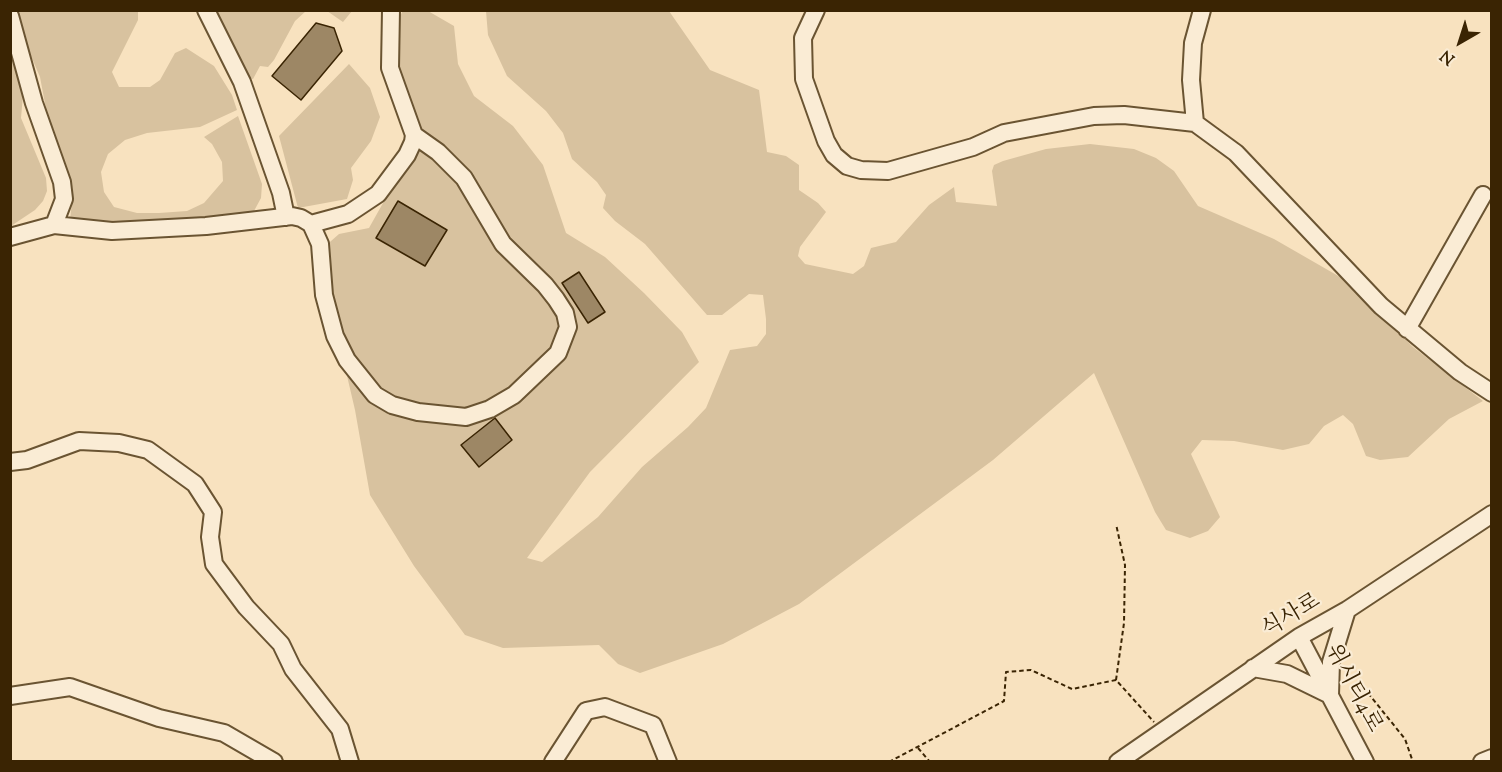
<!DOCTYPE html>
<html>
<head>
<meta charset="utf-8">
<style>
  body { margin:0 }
  #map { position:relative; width:1502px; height:772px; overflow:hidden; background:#f8e2bf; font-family:"Sorts Mill Goudy",serif }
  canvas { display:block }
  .frame { position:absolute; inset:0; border:12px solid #3a2403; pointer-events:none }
  .north { position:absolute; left:1430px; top:12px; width:60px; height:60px; -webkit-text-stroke:4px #faecd5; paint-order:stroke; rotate:219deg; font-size:16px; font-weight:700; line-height:24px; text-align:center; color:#3a2403 }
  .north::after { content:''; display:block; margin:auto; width:21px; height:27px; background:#3a2403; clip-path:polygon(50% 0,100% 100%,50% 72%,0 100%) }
</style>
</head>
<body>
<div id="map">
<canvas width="1502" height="772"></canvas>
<div class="frame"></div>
<div class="north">N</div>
</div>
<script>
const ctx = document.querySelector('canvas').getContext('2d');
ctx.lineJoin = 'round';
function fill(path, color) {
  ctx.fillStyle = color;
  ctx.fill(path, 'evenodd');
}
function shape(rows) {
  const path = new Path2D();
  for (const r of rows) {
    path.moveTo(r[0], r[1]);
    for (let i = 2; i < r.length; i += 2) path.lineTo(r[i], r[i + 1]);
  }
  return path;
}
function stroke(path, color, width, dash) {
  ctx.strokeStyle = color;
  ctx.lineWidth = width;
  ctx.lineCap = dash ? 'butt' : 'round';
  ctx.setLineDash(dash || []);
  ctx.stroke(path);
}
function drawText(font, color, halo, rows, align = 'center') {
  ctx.font = font + ' "Sorts Mill Goudy","Noto Serif KR",serif';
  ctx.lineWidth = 4.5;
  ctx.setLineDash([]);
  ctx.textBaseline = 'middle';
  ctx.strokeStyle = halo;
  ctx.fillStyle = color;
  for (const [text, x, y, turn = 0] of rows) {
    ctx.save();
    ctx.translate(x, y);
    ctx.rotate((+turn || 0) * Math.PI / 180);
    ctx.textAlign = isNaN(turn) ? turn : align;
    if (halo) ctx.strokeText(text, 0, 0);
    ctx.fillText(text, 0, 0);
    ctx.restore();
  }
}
const green = shape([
  [17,11,138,11,138,20,112,72,119,87,150,87,160,80,175,53,186,48,214,66,232,95,237,110,200,127,147,133,125,140,108,154,101,172,104,192,114,207,137,213,159,213,187,211,204,203,223,181,222,162,212,144,204,137,238,116,262,184,261,198,254,211,241,217,107,224,70,221,73,190,66,166,50,130,40,77,25,42],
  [212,11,306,11,295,21,274,60,268,67,260,66,253,79,248,78],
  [327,11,352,11,343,22],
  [403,11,428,11,454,26,458,64,474,96,513,126,543,165,566,233,605,257,644,293,682,332,699,362,590,472,527,558,542,562,598,517,642,467,688,427,706,408,730,350,757,346,766,334,766,319,763,295,749,294,722,315,707,315,645,244,615,221,603,208,606,195,597,182,572,159,563,133,546,111,507,76,488,35,486,11,669,11,710,70,759,90,767,152,786,156,799,165,799,190,818,203,826,212,800,247,798,256,805,264,853,274,864,266,871,248,896,242,929,205,954,187,956,202,997,206,992,171,994,165,1003,161,1046,149,1090,144,1134,149,1156,158,1174,171,1198,206,1274,239,1347,281,1413,347,1483,401,1449,419,1408,457,1380,460,1366,456,1353,424,1343,415,1324,426,1309,444,1283,450,1234,441,1202,440,1191,454,1220,517,1208,531,1190,538,1166,530,1155,512,1094,373,993,460,799,604,723,644,640,673,618,664,599,645,503,648,465,635,414,566,370,495,355,410,330,303,314,256,339,234,369,228,397,178,405,138,391,56,393,26],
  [10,46,23,95,21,118,46,178,47,191,43,201,35,210,11,226],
  [349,64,370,88,380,117,371,141,351,168,353,180,347,199,298,208,279,136]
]);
const building = shape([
  [316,23,334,28,342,51,301,100,272,76,316,23],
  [398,201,447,230,425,266,376,238,398,201],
  [579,272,605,312,588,323,562,283,579,272],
  [495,418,512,440,479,467,461,445,495,418]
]);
const path = shape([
  [1116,680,1124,623,1125,565,1116,524],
  [1368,693,1405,739,1413,762],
  [918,748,930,762],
  [889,762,1004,701,1006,672,1031,670,1072,689,1116,680,1154,722]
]);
const minor = shape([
  [206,10,242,82,281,193,286,217],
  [816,10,803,38,804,79,826,141,834,155,847,166,861,170,888,171,973,147,1004,133,1094,116,1124,115,1195,123,1236,153,1381,306,1460,372,1492,393],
  [10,16,34,103,62,182,64,199,54,225],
  [1195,123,1191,80,1193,43,1202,10],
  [311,224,348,214,378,194,407,155,413,142,414,135,390,68,391,10],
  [10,237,54,225,112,231,206,226,292,216,301,218,311,224,320,244,324,295,335,336,347,360,375,395,392,405,418,412,466,417,490,409,514,395,558,353,568,327,565,313,556,299,545,285,503,244,464,178,438,152,414,135],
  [1407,329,1483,195],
  [10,462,27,460,79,441,119,443,148,450,195,484,213,512,210,537,214,564,246,607,281,644,293,669,340,729,350,762],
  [1299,637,1365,762],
  [1253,668,1287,674,1330,695,1331,662,1347,610],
  [10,696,70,687,159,718,224,733,274,762],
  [553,762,586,711,605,707,653,725,668,762],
  [1118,762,1299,637,1347,610,1492,514],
  [1482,762,1492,758]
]);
const streetNames = [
  ["식사로",1292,617,-31],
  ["위시티4로",1352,689,62]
];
fill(green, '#d8c29f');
fill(building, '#9d8765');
stroke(building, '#3a2403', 1.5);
stroke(minor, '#6a5432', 20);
stroke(path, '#3a2403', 2, [4.5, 3]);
stroke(minor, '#faecd5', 16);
drawText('22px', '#3a2403', '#faecd5', streetNames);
</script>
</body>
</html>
